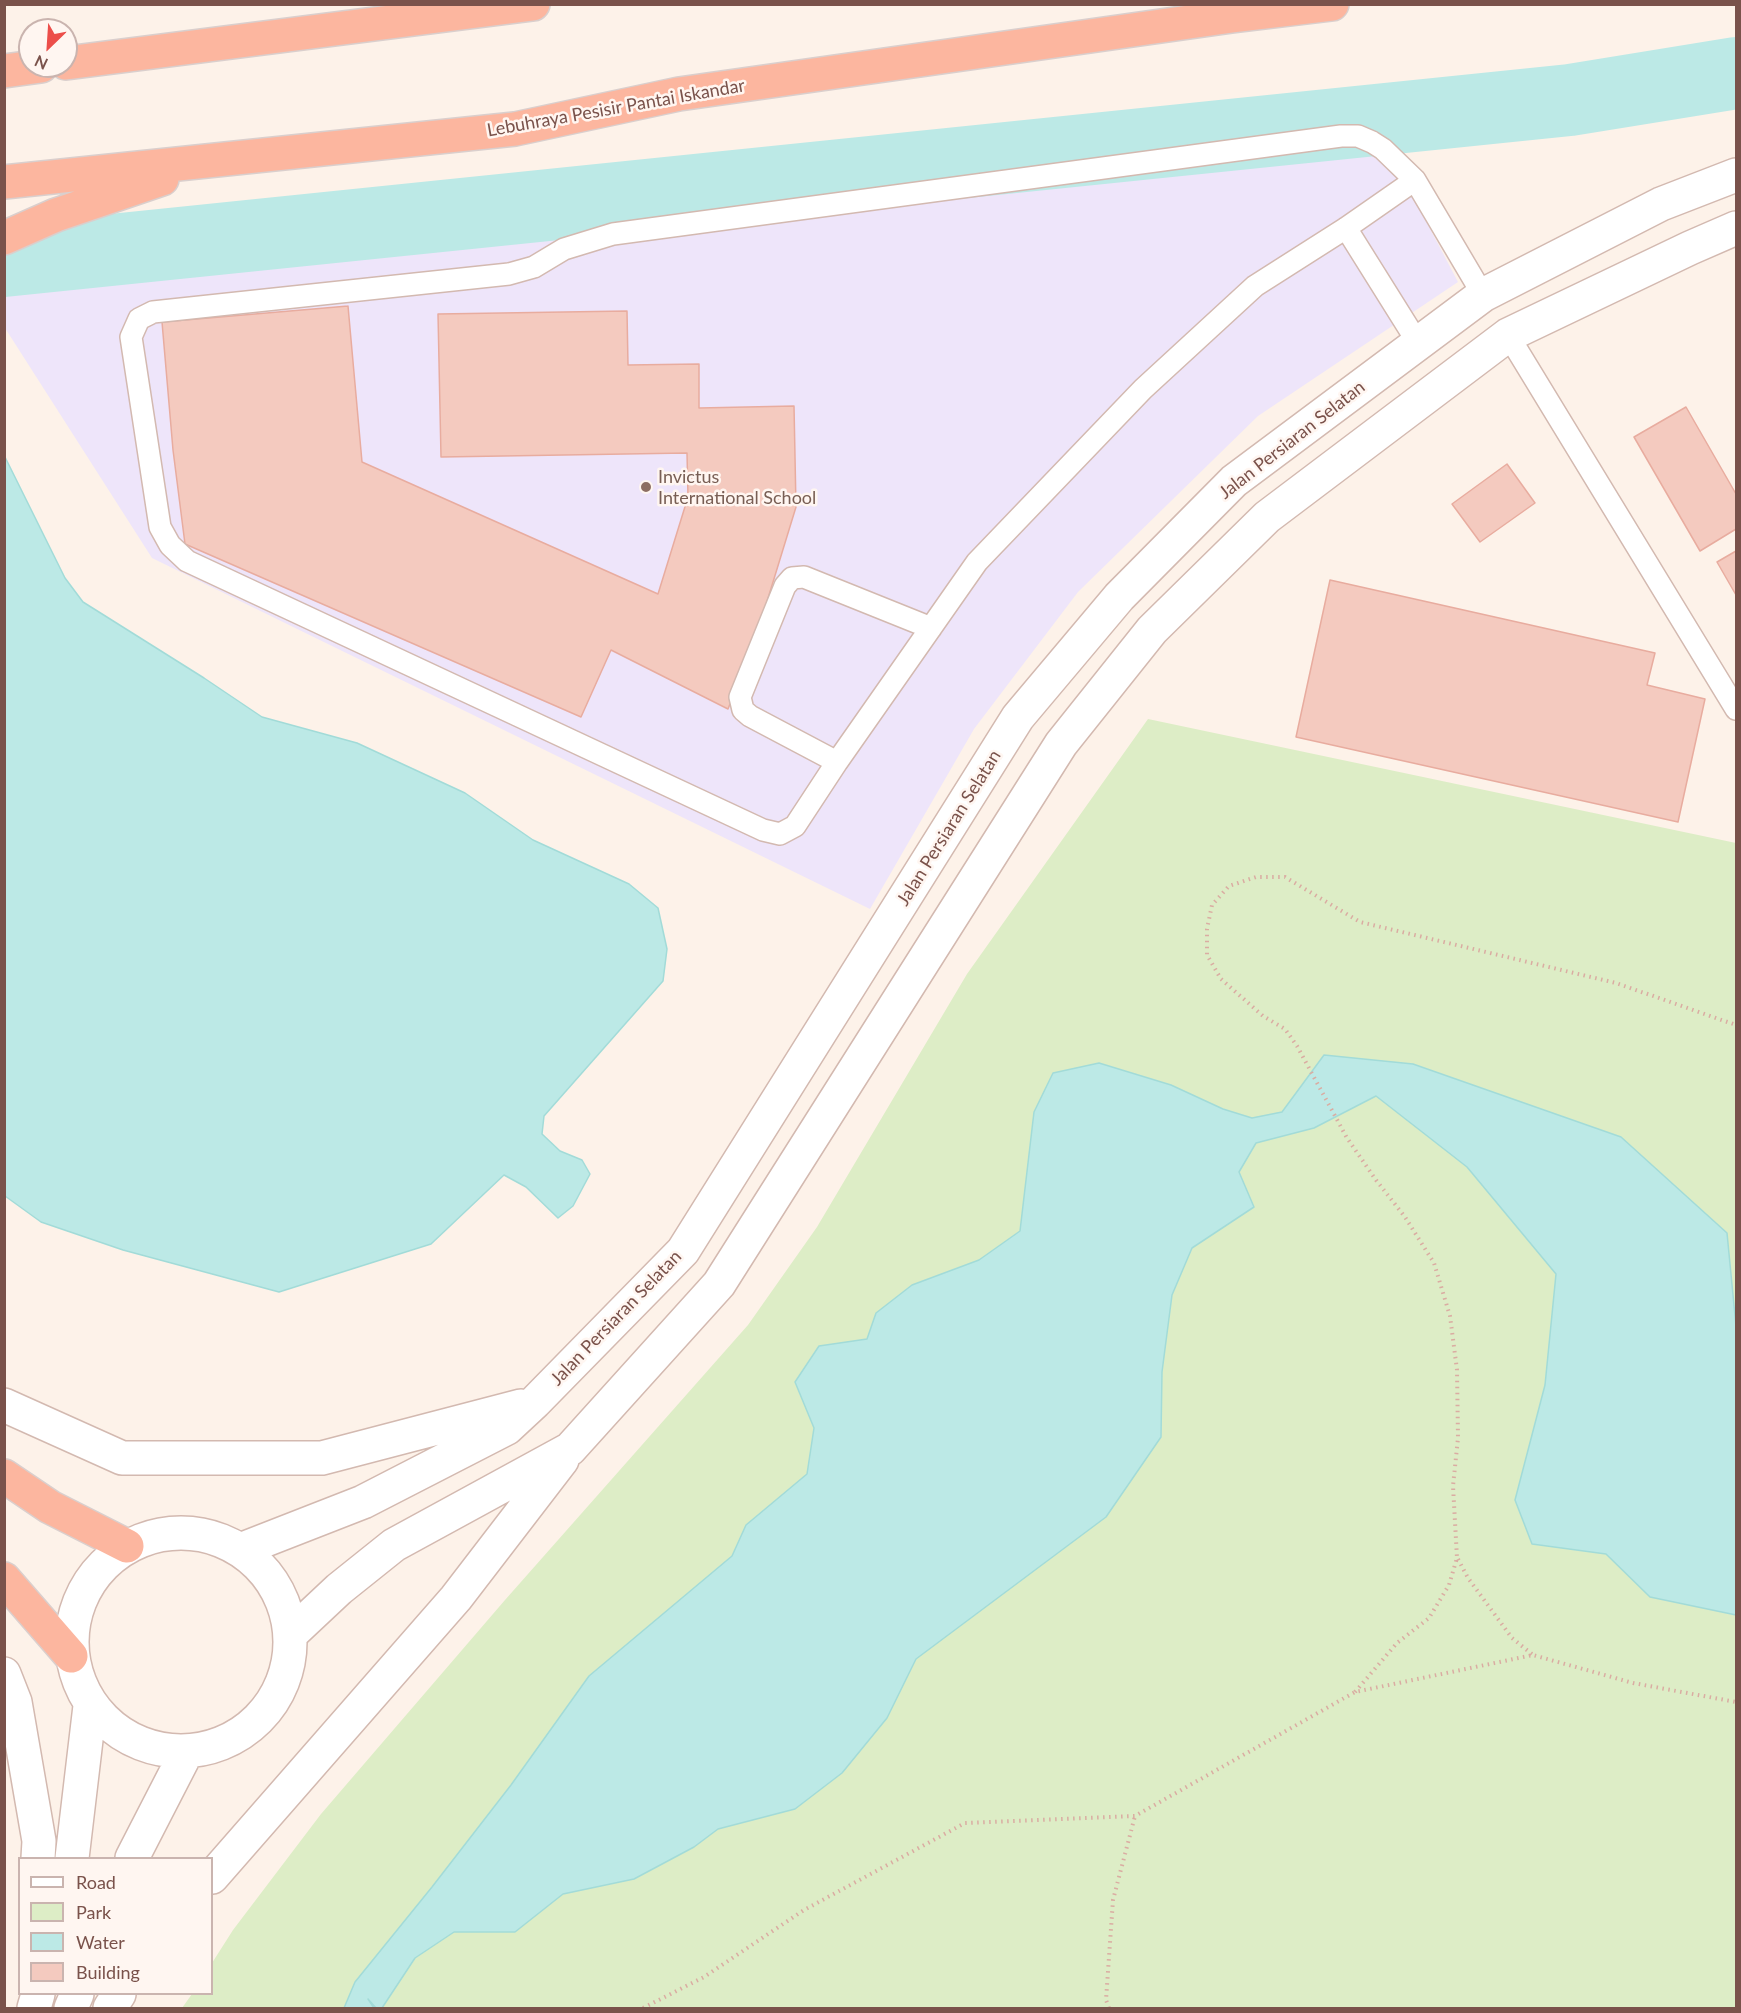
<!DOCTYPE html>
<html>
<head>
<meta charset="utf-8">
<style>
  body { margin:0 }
  #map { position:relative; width:1741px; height:2013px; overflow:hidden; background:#fdf2e9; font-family:Lato,sans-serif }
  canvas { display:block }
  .frame { position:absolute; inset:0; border:6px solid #7a524b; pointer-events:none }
  .legend { position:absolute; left:18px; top:1857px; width:195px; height:138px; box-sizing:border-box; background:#fff6f1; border:2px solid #cab4af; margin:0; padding:8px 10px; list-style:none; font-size:18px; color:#7a524b }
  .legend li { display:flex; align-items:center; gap:12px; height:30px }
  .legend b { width:30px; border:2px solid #cab4af }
  .north { position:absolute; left:18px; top:18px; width:60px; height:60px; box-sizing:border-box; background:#fff6f1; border:2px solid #cab4af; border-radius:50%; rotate:205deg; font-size:16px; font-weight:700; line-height:24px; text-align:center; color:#7a524b }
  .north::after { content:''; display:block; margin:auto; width:21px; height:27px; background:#ec4e4a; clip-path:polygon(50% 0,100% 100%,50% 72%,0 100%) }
</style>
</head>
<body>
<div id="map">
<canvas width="1741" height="2013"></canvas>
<div class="frame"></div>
<ul class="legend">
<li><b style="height:8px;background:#fff"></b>Road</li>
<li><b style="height:16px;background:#ddedc6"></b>Park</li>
<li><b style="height:16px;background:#bce9e6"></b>Water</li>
<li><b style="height:16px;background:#f4cabf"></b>Building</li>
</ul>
<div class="north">N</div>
</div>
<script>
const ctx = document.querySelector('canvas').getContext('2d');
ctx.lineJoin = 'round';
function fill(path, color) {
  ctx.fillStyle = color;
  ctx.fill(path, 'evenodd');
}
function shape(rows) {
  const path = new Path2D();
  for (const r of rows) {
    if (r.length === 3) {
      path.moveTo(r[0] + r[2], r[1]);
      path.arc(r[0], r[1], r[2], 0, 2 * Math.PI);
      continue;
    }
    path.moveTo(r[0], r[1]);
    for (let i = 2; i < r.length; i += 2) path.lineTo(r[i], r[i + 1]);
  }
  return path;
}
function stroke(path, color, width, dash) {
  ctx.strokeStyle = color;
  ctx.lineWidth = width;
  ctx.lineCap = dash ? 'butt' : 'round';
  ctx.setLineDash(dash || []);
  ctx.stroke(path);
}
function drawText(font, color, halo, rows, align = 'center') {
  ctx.font = font + ' Lato,sans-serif';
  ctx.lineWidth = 5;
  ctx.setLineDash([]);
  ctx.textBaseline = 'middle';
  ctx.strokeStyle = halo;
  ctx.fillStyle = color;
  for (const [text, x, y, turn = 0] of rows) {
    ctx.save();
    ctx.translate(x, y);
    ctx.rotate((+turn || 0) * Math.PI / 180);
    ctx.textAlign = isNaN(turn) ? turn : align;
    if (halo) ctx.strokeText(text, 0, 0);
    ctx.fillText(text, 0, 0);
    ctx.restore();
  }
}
const education = shape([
  [1373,120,1458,282,1258,416,1078,592,974,729,870,909,152,558,5,328,5,261]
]);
const green = shape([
  [1148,719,1736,843,1736,2008,182,2008,192,1994,212,1994,212,1963,233,1930,321,1814,505,1600,748,1325,817,1227,967,974]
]);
const water = shape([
  [4,455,65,578,83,602,204,678,262,717,357,743,465,793,533,840,629,884,658,908,667,949,663,981,544,1116,542,1134,560,1151,582,1160,590,1174,573,1206,558,1218,526,1187,504,1175,431,1244,279,1292,123,1250,41,1222,5,1196,4,455],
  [1324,1055,1413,1064,1621,1137,1727,1233,1736,1326,1736,1615,1650,1597,1606,1554,1532,1544,1515,1500,1545,1385,1556,1274,1467,1167,1376,1096,1314,1128,1256,1143,1239,1172,1254,1207,1192,1248,1172,1295,1162,1372,1161,1437,1106,1517,916,1659,887,1718,842,1773,795,1809,718,1829,694,1847,634,1879,563,1894,515,1932,454,1932,415,1958,382,2008,376,2008,368,1999,374,2008,344,2008,355,1982,432,1887,511,1785,589,1676,732,1556,746,1525,807,1474,814,1428,795,1382,819,1346,867,1339,876,1313,912,1285,979,1260,1020,1231,1034,1112,1053,1073,1099,1063,1171,1085,1223,1109,1252,1118,1282,1112,1324,1055]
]);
const river = shape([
  [4,261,1570,100,1736,73]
]);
const building = shape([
  [348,306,362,462,658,594,688,497,687,453,441,457,438,314,627,311,628,365,699,364,699,408,794,406,796,507,754,644,728,709,611,650,581,717,185,544,173,450,162,322,348,306],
  [1686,407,1736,494,1736,529,1700,551,1634,437,1686,407],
  [1507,464,1535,503,1480,542,1452,504,1507,464],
  [1736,551,1736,595,1717,562,1736,551],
  [1330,580,1655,653,1647,685,1705,699,1678,822,1296,737,1330,580]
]);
const path = shape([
  [1458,1559,1468,1578,1512,1638,1533,1655],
  [1355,1692,1397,1643,1429,1618,1449,1585,1457,1558,1453,1486,1458,1438,1457,1370,1450,1316,1434,1263,1405,1217,1376,1180,1347,1138,1297,1046,1285,1029,1263,1016,1221,979,1207,955,1207,929,1212,905,1229,886,1256,877,1285,877,1360,922,1616,983,1736,1025],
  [643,2008,704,1977,804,1910,965,1823,1135,1816,1355,1692,1533,1655,1633,1683,1736,1702],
  [1109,2008,1106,2000,1113,1900,1135,1816]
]);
const service = shape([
  [1415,180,1346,228,1255,286,1143,389,977,562,837,762,795,826,780,834,763,830,187,561,170,545,160,527,131,337,139,319,153,312,509,274,534,267,564,249,613,234,1341,136,1358,136,1372,142,1383,149,1415,180,1483,295],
  [1346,228,1418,343],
  [1508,335,1736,709],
  [837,762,750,716,743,710,740,697,785,586,792,578,804,577,931,628]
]);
const tertiary = shape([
  [4,1405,122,1458,322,1458,521,1406],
  [181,1642,109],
  [240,1550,363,1502,507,1428,535,1402,683,1251,1018,717,1119,597,1234,481,1483,295,1661,204,1736,175],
  [291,1634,339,1589,394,1545,570,1449,719,1284,1061,744,1152,630,1267,517,1508,335,1690,248,1736,228],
  [4,1674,15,1702,39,1841,38,1858],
  [72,1858,90,1706],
  [132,1858,186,1753],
  [212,1877,456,1598,562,1460],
  [34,2008,38,1994],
  [71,2008,77,1994],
  [110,2008,119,1994]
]);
const trunk = shape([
  [66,63,533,4],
  [4,71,41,66],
  [4,182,515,129,679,94,1232,16,1332,4],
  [4,238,56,215,162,179],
  [4,1476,50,1507,127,1546],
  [4,1579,71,1656]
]);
const markers = [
  [646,487,6,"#8d6e63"]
];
const streetNames = [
  ["Lebuhraya Pesisir Pantai Iskandar",616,108,-10],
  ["Jalan Persiaran Selatan",1292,440,-38],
  ["Jalan Persiaran Selatan",949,828,-58],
  ["Jalan Persiaran Selatan",616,1318,-46]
];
const educationNames = [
  ["Invictus",658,477],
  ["International School",658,498]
];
fill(education, '#eee5fa');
fill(green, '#ddedc6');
fill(water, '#bce9e6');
stroke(water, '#a2dbd8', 1.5);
stroke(river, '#bce9e6', 72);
fill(building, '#f4cabf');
stroke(building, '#e8ac9f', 1.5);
stroke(service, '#d3b9b0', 24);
stroke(tertiary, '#d3b9b0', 36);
stroke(trunk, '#dacfcd', 36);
stroke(path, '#daaca2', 4, [1.5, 4.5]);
stroke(service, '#fff', 21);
stroke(tertiary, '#fff', 33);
stroke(trunk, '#fcb69f', 33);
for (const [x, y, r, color] of markers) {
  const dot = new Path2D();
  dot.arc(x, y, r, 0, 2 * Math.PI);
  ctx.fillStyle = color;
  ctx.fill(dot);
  stroke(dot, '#fff6f1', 2);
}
drawText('18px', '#7a524b', '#fff6f1', streetNames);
drawText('18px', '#785e54', '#fff6f1', educationNames, 'left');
</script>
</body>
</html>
